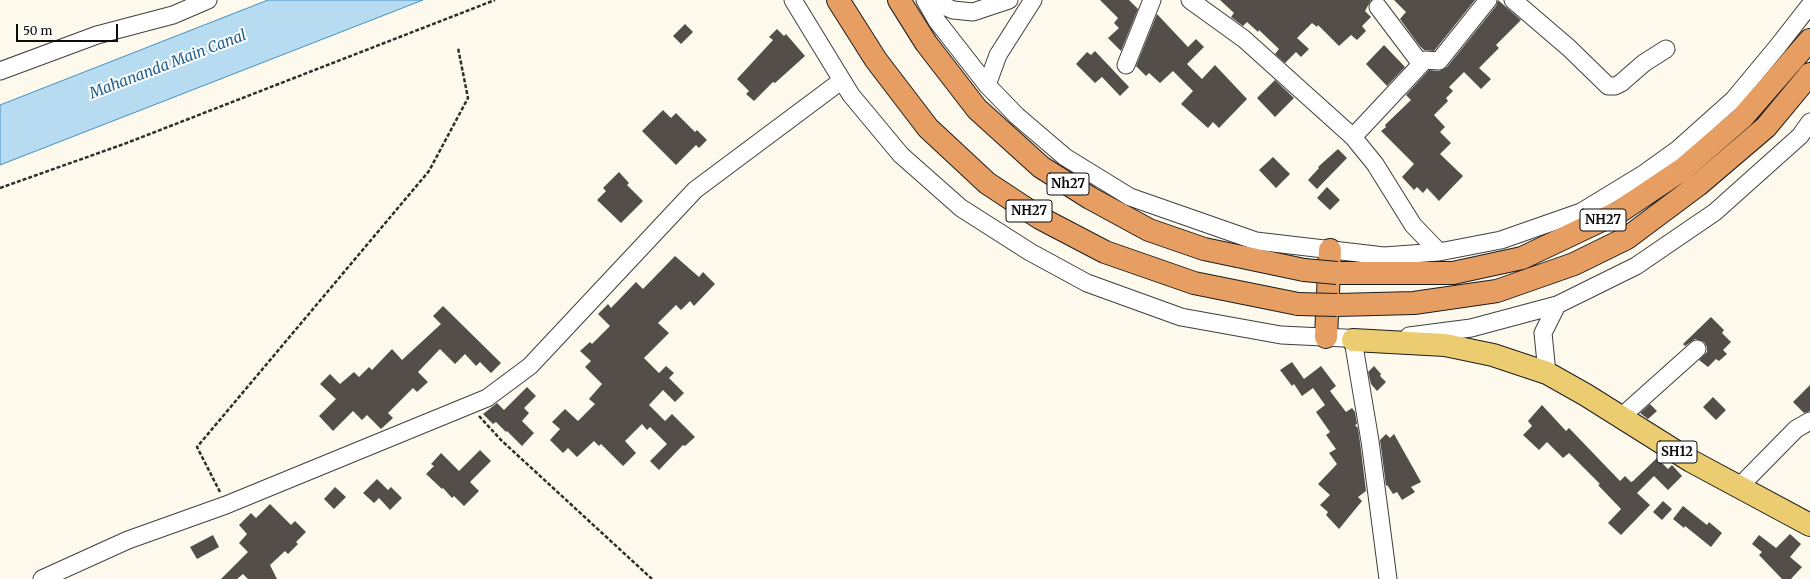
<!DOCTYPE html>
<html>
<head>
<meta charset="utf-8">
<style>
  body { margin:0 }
  #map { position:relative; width:1810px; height:579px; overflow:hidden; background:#fdfaed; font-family:Merriweather,serif }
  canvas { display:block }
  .scale { position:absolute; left:16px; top:24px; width:102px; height:18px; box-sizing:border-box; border:2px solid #0c0c0c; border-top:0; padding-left:5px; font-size:12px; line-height:14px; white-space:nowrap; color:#0c0c0c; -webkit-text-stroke:3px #fff; paint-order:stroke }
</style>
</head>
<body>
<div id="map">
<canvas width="1810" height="579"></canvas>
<div class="scale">50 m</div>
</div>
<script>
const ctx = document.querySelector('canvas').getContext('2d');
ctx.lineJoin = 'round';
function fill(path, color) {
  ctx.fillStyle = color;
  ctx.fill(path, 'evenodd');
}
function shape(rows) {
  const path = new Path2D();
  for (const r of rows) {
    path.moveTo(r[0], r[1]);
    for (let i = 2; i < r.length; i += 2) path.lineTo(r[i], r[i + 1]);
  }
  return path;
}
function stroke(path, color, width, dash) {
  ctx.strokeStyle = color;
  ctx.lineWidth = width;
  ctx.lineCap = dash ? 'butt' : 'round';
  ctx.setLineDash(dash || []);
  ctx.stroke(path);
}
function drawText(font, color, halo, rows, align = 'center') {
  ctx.font = font + ' Merriweather,serif';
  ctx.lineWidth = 4;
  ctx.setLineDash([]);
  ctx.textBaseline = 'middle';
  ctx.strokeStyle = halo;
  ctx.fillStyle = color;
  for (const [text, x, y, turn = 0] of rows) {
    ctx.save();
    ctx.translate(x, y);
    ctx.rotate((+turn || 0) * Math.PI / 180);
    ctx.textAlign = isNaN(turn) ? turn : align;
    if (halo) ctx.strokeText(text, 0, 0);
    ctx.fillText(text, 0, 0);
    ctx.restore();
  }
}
const water = shape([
  [268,0,423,0,0,165,0,105,268,0]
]);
const building = shape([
  [1100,0,1129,0,1138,9,1121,51,1108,38,1119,28,1114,23,1118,18],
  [1220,0,1371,0,1365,11,1371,17,1362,26,1366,31,1357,40,1351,35,1339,46,1318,25,1317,27,1312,23,1297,38,1309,49,1301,57,1296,52,1285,63,1275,54,1279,49,1259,30,1258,32,1247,22,1243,26,1231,17,1234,13],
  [1394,0,1475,0,1434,51,1424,50,1419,45,1400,19,1406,12],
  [1498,0,1521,20,1496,45,1499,48,1479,68,1491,79,1481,89,1464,72,1449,87,1453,91,1446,98,1448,101,1434,115,1445,127,1440,132,1451,143,1440,154,1463,176,1439,201,1427,188,1423,193,1417,187,1414,190,1402,177,1414,164,1381,131,1386,127,1385,125,1411,100,1406,95,1429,70,1439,71,1447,67,1496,6],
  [1157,14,1188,47,1196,39,1204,47,1187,64,1202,79,1215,65,1247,99,1219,128,1213,122,1208,128,1181,104,1193,91,1173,71,1160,83,1149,73,1146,76,1136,66],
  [685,24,693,32,681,44,673,36],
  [777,29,784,36,786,34,805,56,775,83,773,82,754,101,746,94,749,91,737,79,773,40,769,37],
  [1384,45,1405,67,1387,86,1366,64],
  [1095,51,1129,87,1120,96,1102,77,1095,83,1076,64,1087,52,1091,55],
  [1275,80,1294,98,1275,117,1257,98],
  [663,110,671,118,676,113,695,132,697,130,707,140,699,148,696,145,676,165,642,131],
  [1338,149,1347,158,1317,189,1308,180,1319,168,1318,167],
  [1273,157,1290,174,1276,188,1259,170],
  [619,172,629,183,627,185,643,201,621,223,597,200,606,191,603,188],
  [1327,187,1340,200,1330,210,1317,198],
  [675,256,699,277,703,272,715,284,694,306,690,301,681,310,676,305,658,323,669,333,644,358,659,373,666,366,674,373,669,378,684,393,675,402,663,390,649,405,665,421,672,414,695,437,685,446,683,445,659,470,650,461,667,444,650,427,647,430,642,424,625,441,636,453,623,466,601,444,599,446,594,441,577,457,568,448,563,453,550,440,560,429,552,422,565,409,578,421,595,404,589,399,602,384,585,367,591,361,580,351,590,342,592,344,610,326,598,314,608,304,611,308,636,282,643,289],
  [443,306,501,363,491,373,480,362,476,366,465,354,455,364,440,349,418,372,428,382,417,392,413,388,388,413,393,418,381,429,367,415,362,420,353,411,333,431,319,416,336,399,320,384,330,374,340,384,354,372,359,377,369,367,372,370,392,349,402,360,441,324,433,316],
  [1711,317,1724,330,1722,333,1731,342,1723,350,1727,354,1719,361,1716,359,1708,367,1699,360,1707,352,1707,347,1704,342,1695,339,1685,346,1683,344],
  [1292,362,1304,379,1321,366,1336,386,1330,391,1346,412,1352,408,1355,412,1357,424,1355,425,1358,428,1360,442,1366,491,1358,497,1362,501,1339,529,1326,515,1328,512,1320,505,1330,495,1318,484,1337,464,1329,453,1336,449,1326,435,1330,432,1316,412,1325,405,1313,388,1302,396,1294,384,1292,386,1280,370],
  [1374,366,1381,374,1380,376,1386,382,1377,391,1371,384,1368,372],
  [1810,385,1810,411,1804,413,1793,402],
  [527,387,536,396,524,408,529,413,522,421,534,433,522,446,507,431,506,432,496,422,493,424,483,414,497,403,504,410],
  [1713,397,1726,410,1716,420,1703,407],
  [1650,404,1657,411,1648,419,1640,413],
  [1542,405,1566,431,1569,428,1620,481,1625,476,1631,482,1633,481,1657,458,1668,469,1672,465,1682,476,1668,490,1654,476,1637,493,1650,505,1621,535,1608,523,1621,509,1598,485,1600,484,1569,453,1563,458,1547,442,1539,450,1523,435,1532,426,1528,421],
  [1386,434,1390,438,1394,434,1421,482,1411,487,1415,492,1402,500,1397,492,1393,494,1387,485,1386,486,1380,440],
  [480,450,491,461,470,482,479,491,464,506,454,496,452,498,443,488,442,489,426,474,434,466,431,464,441,453,459,471],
  [377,479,388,490,391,487,402,498,390,510,379,498,374,503,363,493],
  [335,487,346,497,334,509,324,499],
  [1663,501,1672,509,1662,520,1653,512],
  [270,504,291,525,295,521,306,532,296,542,298,544,288,554,285,551,270,565,277,579,248,579,243,574,237,579,221,579,248,552,239,543,247,534,239,525,251,513,256,518],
  [1683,506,1707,525,1709,522,1722,533,1711,547,1685,526,1684,528,1673,519],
  [1790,534,1801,544,1790,557,1802,567,1791,579,1782,579,1759,555,1762,552,1752,544,1759,535,1776,548],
  [213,535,219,547,197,559,190,547]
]);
const path = shape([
  [0,188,124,144,495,0],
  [479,416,501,440,652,579],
  [220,492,197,447,429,171,468,98,458,48]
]);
const minor = shape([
  [793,0,851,95,901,155,961,208,1030,252,1087,283,1181,317,1281,335,1365,339],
  [925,0,937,21,987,85,1017,116,1065,157,1130,197,1256,241,1384,256,1439,252,1501,240,1581,212,1645,173,1677,150,1734,99,1778,46,1810,5],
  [930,0,953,10,973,12,1009,0],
  [1190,0,1244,39,1353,137,1375,164,1413,225,1439,252],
  [1513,0,1569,48,1608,86,1615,86,1621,83,1644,63,1666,49],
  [1378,7,1421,64],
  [1126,65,1152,0],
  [0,71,97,35,173,15,208,0],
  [987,85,998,55,1033,0],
  [1353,137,1425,60,1439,61,1488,0],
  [1409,336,1471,328,1557,305,1636,266,1715,212,1800,136,1810,122],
  [1353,340,1370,441,1388,579],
  [1547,373,1543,333,1557,305],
  [1621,417,1697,349],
  [1739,487,1796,429,1810,421],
  [42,579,128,540,226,505,487,398,530,366,695,190,841,81]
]);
const major = shape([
  [1353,340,1445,345,1493,355,1547,373,1586,395,1691,461,1810,525]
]);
const highway = shape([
  [838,0,876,60,928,128,987,183,1040,218,1105,252,1194,283,1298,304],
  [899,0,926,43,977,109,1041,167,1090,198,1149,230,1204,249,1304,270],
  [1337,273,1453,273,1522,258,1619,212,1683,169,1742,118,1810,40],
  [1337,305,1414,303,1497,291,1574,264,1627,238,1698,185,1766,127,1810,74],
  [1326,337,1330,250]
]);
const highwayBridge = shape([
  [1304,270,1337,273],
  [1298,304,1337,305]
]);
const shields = [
  [1068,184,42],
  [1029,211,46],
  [1603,220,46],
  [1677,452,40]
];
const shieldNames = [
  ["Nh27",1068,184],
  ["NH27",1029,211],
  ["NH27",1603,220],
  ["SH12",1677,452]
];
const waterNames = [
  ["Mahananda Main Canal",168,65,-21]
];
fill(water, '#b7dbf0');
stroke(water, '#4590bf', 1);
fill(building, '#544e4a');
stroke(minor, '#3f3f3f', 19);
stroke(major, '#1d1d1d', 24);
stroke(highway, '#1d1d1d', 24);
stroke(path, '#2e2e2e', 2.5, [4, 2]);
stroke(minor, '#fff', 17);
stroke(major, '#ebcc70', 22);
stroke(highway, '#e69e63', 22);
stroke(highwayBridge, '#1d1d1d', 24, []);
stroke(highwayBridge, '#e69e63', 22);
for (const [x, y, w] of shields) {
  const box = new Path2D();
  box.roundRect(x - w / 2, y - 11, w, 22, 3);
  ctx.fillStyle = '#fff';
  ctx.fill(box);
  stroke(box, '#0c0c0c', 1);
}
drawText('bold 13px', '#0c0c0c', null, shieldNames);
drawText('italic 15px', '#226291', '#fff', waterNames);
</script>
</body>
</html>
